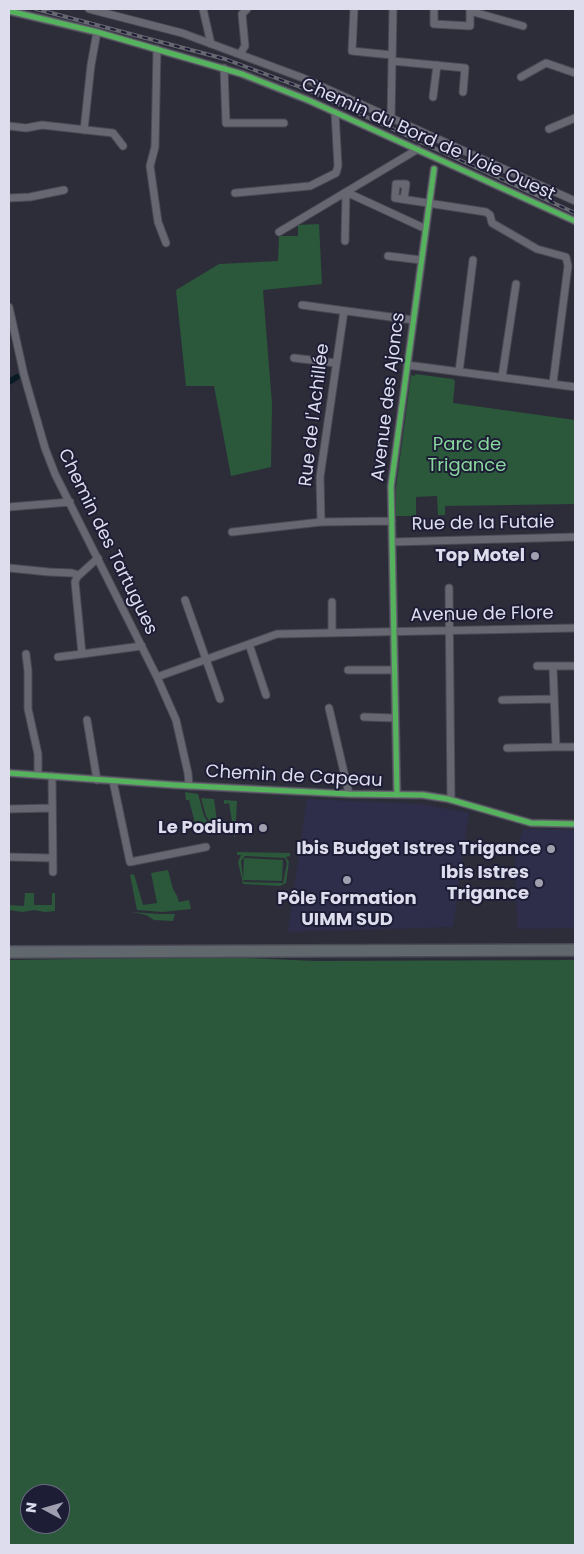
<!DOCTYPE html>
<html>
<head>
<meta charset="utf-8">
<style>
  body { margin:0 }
  #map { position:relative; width:584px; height:1554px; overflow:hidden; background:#2d2d3a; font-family:Poppins,sans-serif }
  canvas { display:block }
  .frame { position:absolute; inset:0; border:10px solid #dde; pointer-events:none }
  .north { position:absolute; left:20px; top:1484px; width:50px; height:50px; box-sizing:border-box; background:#1e1d36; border:1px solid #6a6a80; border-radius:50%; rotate:276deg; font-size:14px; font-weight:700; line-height:20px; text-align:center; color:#dde }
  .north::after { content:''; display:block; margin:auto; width:18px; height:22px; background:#9f9faf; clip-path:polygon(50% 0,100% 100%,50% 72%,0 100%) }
</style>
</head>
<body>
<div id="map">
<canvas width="584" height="1554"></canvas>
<div class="frame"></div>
<div class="north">N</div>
</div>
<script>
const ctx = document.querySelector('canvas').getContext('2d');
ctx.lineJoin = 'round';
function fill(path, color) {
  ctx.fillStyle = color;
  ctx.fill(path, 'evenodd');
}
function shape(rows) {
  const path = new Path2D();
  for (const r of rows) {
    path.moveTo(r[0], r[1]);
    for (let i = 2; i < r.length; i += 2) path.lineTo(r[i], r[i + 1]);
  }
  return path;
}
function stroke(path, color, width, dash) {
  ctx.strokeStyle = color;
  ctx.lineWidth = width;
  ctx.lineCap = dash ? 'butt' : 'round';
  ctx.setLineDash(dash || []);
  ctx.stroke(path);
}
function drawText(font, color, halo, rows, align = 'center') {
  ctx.font = font + ' Poppins,sans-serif';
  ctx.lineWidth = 4;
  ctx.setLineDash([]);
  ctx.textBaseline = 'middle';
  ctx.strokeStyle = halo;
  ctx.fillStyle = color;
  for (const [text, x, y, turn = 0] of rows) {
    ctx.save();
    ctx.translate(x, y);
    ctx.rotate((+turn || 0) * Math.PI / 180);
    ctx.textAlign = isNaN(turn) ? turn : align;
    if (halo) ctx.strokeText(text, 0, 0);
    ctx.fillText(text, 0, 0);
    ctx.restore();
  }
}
const built = shape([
  [307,799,420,804,469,813,453,927,288,932],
  [523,829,575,830,575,928,517,929,515,858]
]);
const green = shape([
  [319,224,322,284,263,290,272,404,271,467,231,476,214,386,186,386,176,290,219,264,278,261,279,236,298,236,298,225],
  [415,374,453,379,455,381,453,403,575,420,575,504,445,506,445,515,438,515,437,496,416,497,416,516,396,516,396,488,411,375,415,376],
  [185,792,198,794,204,816,209,824,196,827,189,800,186,800],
  [201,798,214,799,219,836,206,816],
  [224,800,237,801,235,840,229,803,224,804],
  [237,852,290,853,290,856,286,857,289,862,286,883,280,886,243,884,238,862,241,855,237,855],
  [245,856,285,858,287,863,283,883,244,882,243,880,282,881,283,860,244,858,243,879,241,861],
  [168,870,173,889,177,896,179,902,189,900,191,909,163,912,137,910,130,875,134,874,143,905,157,903,151,873],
  [25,893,34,893,34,905,52,905,52,893,55,893,55,911,45,912,34,910,23,912,9,910,9,905,24,906],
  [132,912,159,914,175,914,173,921,154,920,146,915],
  [223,957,316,961,575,960,575,1545,9,1545,9,960],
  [30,1494,60,1494,60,1524,30,1524]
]);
const canal = shape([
  [9,382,17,377]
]);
const street = shape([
  [89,9,182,33,303,78,575,201],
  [203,9,211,44],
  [354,9,352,51,392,55],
  [434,9,434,24,470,26,470,9],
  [9,11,97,32,242,74,308,100,575,221],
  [470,11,523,26],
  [157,49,155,147,150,166,158,222,166,243],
  [240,54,245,46,242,14,247,9],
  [392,61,465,68,463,92],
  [224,68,226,123,284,123],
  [521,77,546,63,575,73],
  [433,97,437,65],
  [391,118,393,9],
  [9,126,26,128,42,125,113,133,123,146],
  [549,129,575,118],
  [84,130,91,65,97,32],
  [346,192,426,229],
  [235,193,310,186,336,173,338,166,335,112],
  [9,198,30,197,64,190],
  [404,199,406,184,396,184,395,198,486,212,490,215,492,223,537,249,566,257,568,266,553,383],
  [279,232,418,149],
  [345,241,346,192],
  [388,256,421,260],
  [302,305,413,320],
  [9,307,24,375,45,448,55,474,157,677,176,720,188,773,189,786],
  [294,358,336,363],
  [407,365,575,387],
  [459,372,473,260],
  [502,377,516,284],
  [9,507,70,502],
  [321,522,320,477,344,311],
  [232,532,321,522,392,521],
  [392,542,575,537],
  [98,558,77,577,75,582,82,654,142,646],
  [9,568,49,572,72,573,79,575],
  [449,588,451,800],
  [185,600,220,699],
  [332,602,332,632],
  [249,644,266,695],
  [26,654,28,671,28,709,38,754,38,775],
  [58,657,82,654],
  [537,666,575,666],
  [553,667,556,747,575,747],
  [348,670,394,670],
  [157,677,277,634,575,628],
  [502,700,554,699],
  [329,708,349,794],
  [364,717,395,718],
  [87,720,97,780],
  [507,748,556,747],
  [9,773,174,785,349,794,423,795,448,799,531,823,575,824],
  [52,776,53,872],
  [113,781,130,862,206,847],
  [397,795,391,486,434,169],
  [9,809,52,808],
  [9,857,52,858]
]);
const primary = shape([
  [9,952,575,950]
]);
const rail = shape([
  [36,9,225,59,308,90,575,213]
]);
const cycleway = shape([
  [9,11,97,32,242,74,308,100,575,221],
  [9,773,174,785,349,794,423,795,448,799,531,823,575,824],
  [397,795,391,486,434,169]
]);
const markers = [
  [535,556,5,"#9f9faf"],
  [263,828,5,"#9f9faf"],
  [551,849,5,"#9f9faf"],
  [347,880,5,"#9f9faf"],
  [539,883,5,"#9f9faf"]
];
const streetNames = [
  ["Chemin du Bord de Voie Ouest",428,140,24],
  ["Avenue des Ajoncs",389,397,-83],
  ["Rue de l'Achillée",315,415,-83],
  ["Rue de la Futaie",483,524,-1],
  ["Chemin des Tartugues",107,542,64],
  ["Avenue de Flore",482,615,-1],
  ["Chemin de Capeau",294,777,3]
];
const parkNames = [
  ["Parc de",467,445],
  ["Trigance",467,466]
];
const poiNames = [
  ["Top Motel",525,556],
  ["Le Podium",253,828],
  ["Ibis Budget Istres Trigance",541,849],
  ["Ibis Istres",529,873],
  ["Trigance",529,894],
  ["Pôle Formation",347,899,"center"],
  ["UIMM SUD",347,920,"center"]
];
fill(built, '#2e2d4a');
fill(green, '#2b573a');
stroke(canal, '#081b25', 6);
stroke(street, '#4a4a56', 9);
stroke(primary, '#4a4a56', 14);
stroke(street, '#676771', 7);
stroke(primary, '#61686d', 11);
stroke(rail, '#676771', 4);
stroke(rail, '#1e1d36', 2, [5.5]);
stroke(cycleway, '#56b35d', 5);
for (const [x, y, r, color] of markers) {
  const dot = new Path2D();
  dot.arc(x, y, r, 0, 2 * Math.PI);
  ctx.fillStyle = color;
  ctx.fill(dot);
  stroke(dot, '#1e1d36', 2);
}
drawText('18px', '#dde', '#1e1d36', streetNames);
drawText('18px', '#88d89d', '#1e1d36', parkNames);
drawText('bold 18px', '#dde', '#1e1d36', poiNames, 'right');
</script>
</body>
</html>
